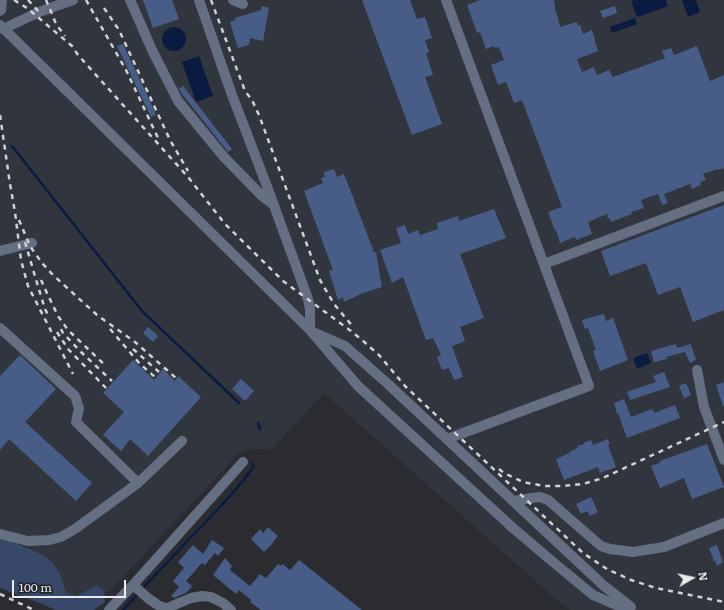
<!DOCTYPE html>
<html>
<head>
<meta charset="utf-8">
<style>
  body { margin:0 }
  #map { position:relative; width:724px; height:610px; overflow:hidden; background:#2a2c30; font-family:Literata,serif }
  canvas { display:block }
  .north { position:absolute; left:672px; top:558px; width:40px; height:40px; -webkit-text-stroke:3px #212326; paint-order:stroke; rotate:81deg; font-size:11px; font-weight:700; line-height:16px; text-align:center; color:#eaecee }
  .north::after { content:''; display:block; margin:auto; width:14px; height:18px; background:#eaecee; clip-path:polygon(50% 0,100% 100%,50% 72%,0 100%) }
  .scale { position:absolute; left:12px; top:580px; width:114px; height:18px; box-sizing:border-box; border:2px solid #eaecee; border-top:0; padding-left:5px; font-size:12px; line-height:14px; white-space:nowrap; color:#eaecee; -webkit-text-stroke:3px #212326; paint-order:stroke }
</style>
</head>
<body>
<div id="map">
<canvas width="724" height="610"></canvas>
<div class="north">N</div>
<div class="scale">100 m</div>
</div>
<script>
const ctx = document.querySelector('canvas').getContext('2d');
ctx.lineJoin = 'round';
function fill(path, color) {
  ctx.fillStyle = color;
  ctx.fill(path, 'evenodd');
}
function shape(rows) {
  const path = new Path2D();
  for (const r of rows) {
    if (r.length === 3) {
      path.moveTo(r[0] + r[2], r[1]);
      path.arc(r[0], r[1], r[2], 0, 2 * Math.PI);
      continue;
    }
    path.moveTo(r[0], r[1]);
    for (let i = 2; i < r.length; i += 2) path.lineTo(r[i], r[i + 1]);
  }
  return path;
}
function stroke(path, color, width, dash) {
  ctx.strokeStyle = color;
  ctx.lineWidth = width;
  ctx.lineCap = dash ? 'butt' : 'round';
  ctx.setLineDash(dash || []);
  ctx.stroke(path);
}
const built = shape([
  [0,0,724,0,724,610,570,610,558,601,324,393,271,450,248,449,239,453,92,610,0,579]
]);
const green = shape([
  [0,537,41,554,52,562,60,574,66,593,76,596,97,586,103,590,105,602,94,610,55,610,47,606,0,588]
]);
const water = shape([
  [635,0,666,0,668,6,637,17,631,1],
  [682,0,696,0,700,12,688,17],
  [635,18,637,24,612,33,610,27],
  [174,39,12],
  [199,56,213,96,196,102,182,62],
  [647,353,651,363,637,369,633,358]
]);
const stream = shape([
  [0,134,0,135],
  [12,146,142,311,239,403],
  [258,423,260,429],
  [142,589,232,494,253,468,253,463],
  [123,610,139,593]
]);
const building = shape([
  [143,0,172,0,179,19,153,28],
  [362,0,410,0,417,19,425,17,432,38,425,40,429,52,426,53,433,75,425,77,442,124,412,135],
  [480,0,554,0,556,14,557,13,560,27,577,22,578,26,580,25,583,34,592,30,595,39,594,39,598,51,577,59,582,72,594,67,597,75,609,70,613,77,665,58,662,51,671,48,674,55,697,46,710,81,724,75,724,168,718,170,718,169,703,174,706,180,700,182,701,185,692,189,690,184,664,194,668,203,662,205,658,194,641,200,644,208,631,212,632,214,611,222,610,218,608,219,607,214,588,222,592,234,576,240,575,237,560,243,556,230,555,231,548,212,562,207,522,100,514,103,506,82,498,85,491,65,504,60,499,47,495,48,494,46,486,49,480,32,477,33,467,5],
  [262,6,269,8,263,41,250,38,249,45,238,48,230,22,236,20,235,18,261,10],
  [615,6,617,13,603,18,600,11],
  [123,44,156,114,151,117,117,46],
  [183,86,232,149,228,152,182,94,179,89],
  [334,169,337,177,344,174,374,252,376,252,382,287,363,293,344,302,343,297,338,300,329,271,333,270,304,191,323,183,321,178,325,177,324,172],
  [724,205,724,310,693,322,680,287,658,295,646,263,610,276,601,251],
  [494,209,506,238,460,254,484,318,460,327,465,341,452,346,463,377,454,380,449,368,442,370,437,357,441,355,433,338,426,340,403,277,392,283,380,250,401,243,396,228,405,225,408,234,418,230,420,235,438,229,437,223,458,216,459,221],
  [604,314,606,321,613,318,628,360,600,371,593,351,596,350,588,328,585,329,582,320],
  [148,327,158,336,153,342,143,333],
  [676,344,677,348,691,344,696,360,690,363,685,352,666,357,667,359,654,362,651,351],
  [20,355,56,389,25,422,92,483,76,501,9,439,0,450,0,376],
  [133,360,154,380,163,369,175,381,178,376,201,397,148,456,130,439,121,451,103,435,124,412,103,393],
  [664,372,670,387,630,400,627,392,656,382,653,376],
  [241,379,254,391,245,401,232,389],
  [724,382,724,406,723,406,716,385],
  [686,383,691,395,684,398,679,386],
  [624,399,631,417,652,409,654,413,675,405,680,418,627,438,618,413,617,414,614,403],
  [608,439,610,444,608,445,616,467,600,473,598,467,564,480,556,459,570,453,569,452,578,448,577,446,584,444,583,443,591,440,593,445],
  [707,444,724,487,692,499,684,478,660,488,651,466,660,463,659,462,663,460],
  [591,497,598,512,590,516,587,511,581,514,576,504],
  [268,527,278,536,273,542,274,542,264,552,251,539,260,529,263,533],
  [212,540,224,548,218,556,215,553,205,565,202,563,186,581,192,586,186,593,174,598,171,596,179,587,173,581,184,568,178,562,193,545,203,554],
  [717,545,723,562,717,566,715,560,714,561,709,548],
  [225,558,232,566,230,570,250,586,260,574,266,578,278,564,281,566,282,564,290,570,299,560,362,610,261,610,250,602,251,600,239,590,236,594,213,575]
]);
const minor = shape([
  [130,0,153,52,178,101,224,157,262,196,274,205],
  [199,0,232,95,268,189,308,299,310,309,310,330],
  [233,0,243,4],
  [446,0,589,386,447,439],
  [0,11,1,10,2,0],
  [0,25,310,330,358,386,513,528,553,562,593,595,628,610],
  [3,29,39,12,73,0],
  [0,251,32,243],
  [544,264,724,196],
  [0,328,75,396,79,408,76,422,138,483],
  [313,332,345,346,388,384,603,585,631,607],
  [697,370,704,407,724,460],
  [514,501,532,498,540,497,548,500,601,546,610,549,633,552,664,547,724,523],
  [0,534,28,541,49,540,61,537,75,529,138,483,182,441],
  [133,585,149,599,158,605,170,610],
  [167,608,191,598,202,596,211,597,223,603,231,610],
  [109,610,133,585,243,462]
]);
const rail = shape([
  [14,0,27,8,72,46,78,55,188,177,225,224,283,281,351,331,362,340,379,355,405,386,422,402,583,553,607,569,631,580,656,588,724,602],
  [28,0,39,12],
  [46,0,52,14,56,24,65,36],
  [86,0,126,70,159,140],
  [211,0,245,91,252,100,259,115,320,280,334,304,354,328],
  [104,8,119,30,170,140,188,171],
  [0,115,10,184,15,212,21,260,28,286,73,374],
  [19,220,30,246,42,263,53,275,97,315,135,342,176,378],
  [25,242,37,283,45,309,48,315],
  [41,280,46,291,58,316,68,330,106,366],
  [61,329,63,333,81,352,112,381],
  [110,329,140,364,155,377],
  [57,332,68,349,106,388],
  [133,349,159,372],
  [499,469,504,473,523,482,544,486,561,486,583,484,603,478,724,422],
  [0,594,34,610]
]);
fill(built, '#31363e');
fill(green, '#374869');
fill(water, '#091b40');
stroke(stream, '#091b40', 2.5);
fill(building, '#475d88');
stroke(minor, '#646f82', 10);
stroke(rail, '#d0d2d4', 2.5, [5, 5]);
</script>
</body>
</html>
